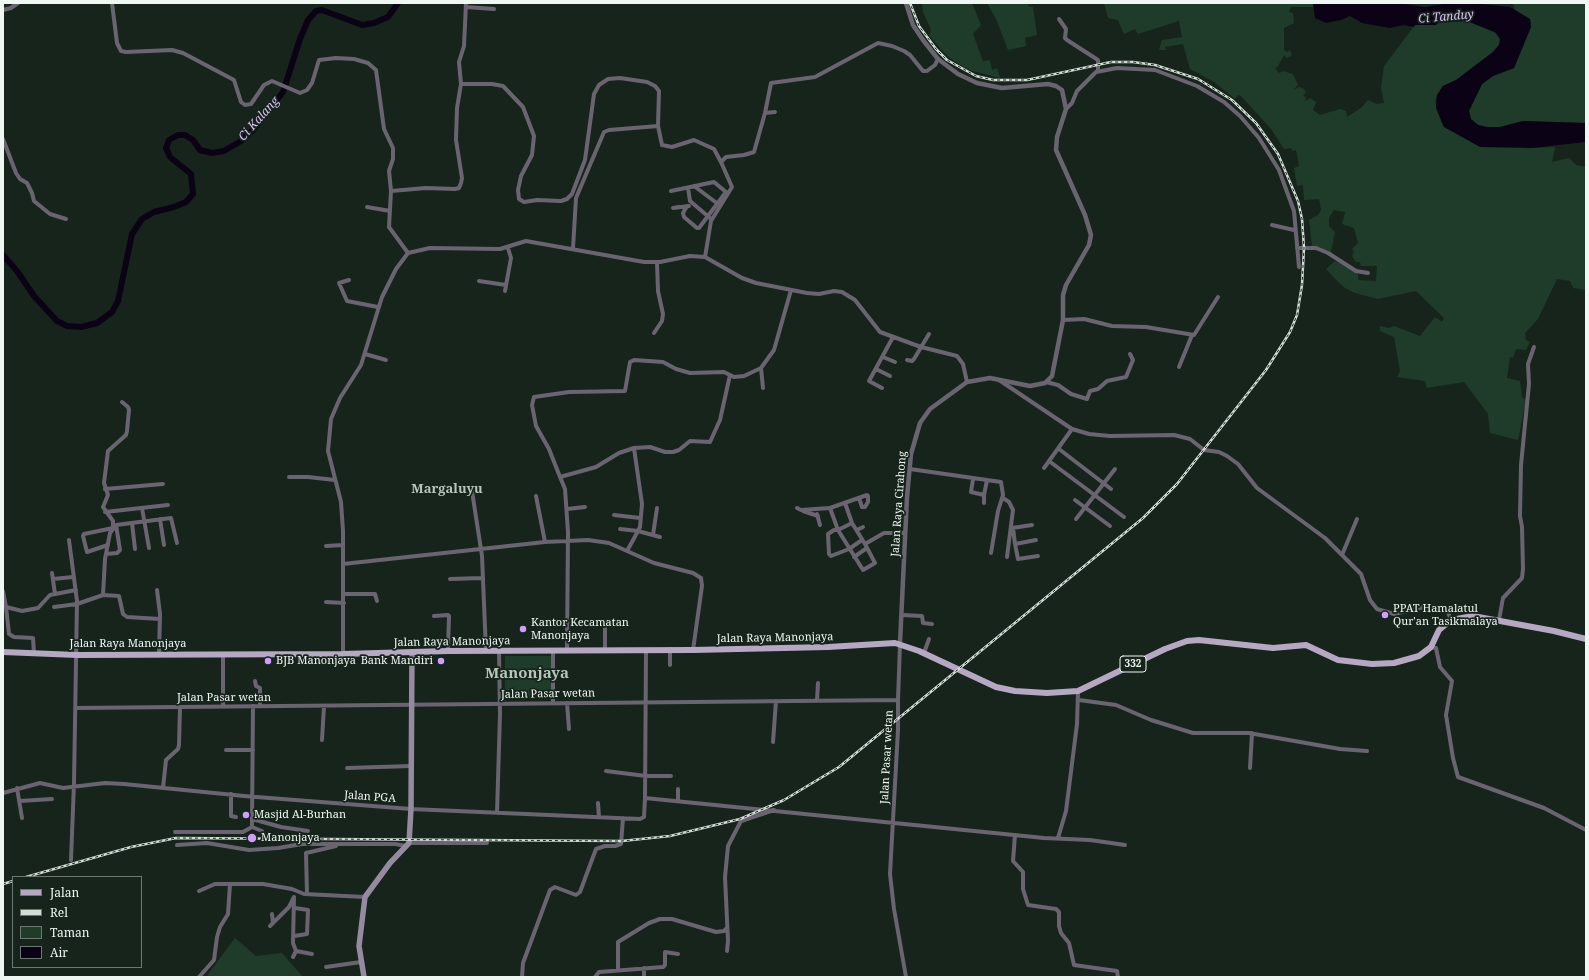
<!DOCTYPE html>
<html>
<head>
<meta charset="utf-8">
<style>
  body { margin:0 }
  #map { position:relative; width:1589px; height:980px; overflow:hidden; background:#17241c; font-family:"Noto Serif",serif }
  canvas { display:block }
  .frame { position:absolute; inset:0; border:4px solid #eef7f1; pointer-events:none }
  .legend { position:absolute; left:12px; top:876px; width:130px; height:92px; box-sizing:border-box; background:#17241c; border:1px solid #6d7871; margin:0; padding:5px 7px; list-style:none; font-size:12px; color:#eef7f1 }
  .legend li { display:flex; align-items:center; gap:8px; height:20px }
  .legend b { width:20px; border:1px solid #6d7871 }
</style>
</head>
<body>
<div id="map">
<canvas width="1589" height="980"></canvas>
<div class="frame"></div>
<ul class="legend">
<li><b style="height:5px;background:#b6a8c3"></b>Jalan</li>
<li><b style="height:5px;background:#d3dcd6"></b>Rel</li>
<li><b style="height:11px;background:#1f3c2a"></b>Taman</li>
<li><b style="height:11px;background:#0c0215"></b>Air</li>
</ul>
</div>
<script>
const ctx = document.querySelector('canvas').getContext('2d');
ctx.lineJoin = 'round';
function fill(path, color) {
  ctx.fillStyle = color;
  ctx.fill(path, 'evenodd');
}
function shape(rows) {
  const path = new Path2D();
  for (const r of rows) {
    path.moveTo(r[0], r[1]);
    for (let i = 2; i < r.length; i += 2) path.lineTo(r[i], r[i + 1]);
  }
  return path;
}
function stroke(path, color, width, dash) {
  ctx.strokeStyle = color;
  ctx.lineWidth = width;
  ctx.lineCap = dash ? 'butt' : 'round';
  ctx.setLineDash(dash || []);
  ctx.stroke(path);
}
function drawText(font, color, halo, rows, align = 'center') {
  ctx.font = font + ' "Noto Serif",serif';
  ctx.lineWidth = 3.5;
  ctx.setLineDash([]);
  ctx.textBaseline = 'middle';
  ctx.strokeStyle = halo;
  ctx.fillStyle = color;
  for (const [text, x, y, turn = 0] of rows) {
    ctx.save();
    ctx.translate(x, y);
    ctx.rotate((+turn || 0) * Math.PI / 180);
    ctx.textAlign = isNaN(turn) ? turn : align;
    if (halo) ctx.strokeText(text, 0, 0);
    ctx.fillText(text, 0, 0);
    ctx.restore();
  }
}
const green = shape([
  [922,3,972,3,981,25,973,34,983,61,990,60,992,70,997,68,1000,78,969,70,951,59,940,48,929,35,931,30,923,12],
  [987,3,1029,3,1028,6,1033,7,1037,35,1025,38,1026,46,1008,50,996,19],
  [1104,3,1313,3,1313,7,1291,7,1289,12,1293,13,1294,23,1284,28,1284,50,1287,52,1290,50,1292,55,1287,58,1284,55,1278,66,1275,68,1279,73,1283,71,1293,74,1298,85,1293,90,1299,87,1304,89,1306,93,1303,95,1306,98,1305,101,1310,98,1316,102,1313,110,1320,115,1340,109,1346,111,1347,117,1361,108,1368,100,1377,104,1384,103,1381,88,1384,66,1415,25,1467,21,1498,34,1500,39,1500,43,1493,52,1456,80,1443,86,1440,90,1435,101,1441,121,1444,127,1464,136,1532,148,1555,147,1552,162,1569,158,1576,165,1586,167,1586,290,1573,288,1570,281,1557,279,1538,319,1525,333,1526,340,1530,342,1526,350,1516,349,1513,358,1510,357,1507,378,1520,381,1522,397,1526,400,1518,440,1490,433,1488,414,1464,382,1427,388,1425,381,1397,377,1400,371,1394,337,1380,331,1380,326,1389,328,1394,326,1420,336,1435,317,1442,322,1444,318,1416,291,1378,299,1355,293,1345,288,1336,280,1326,269,1335,261,1339,263,1341,262,1358,273,1358,280,1376,281,1377,266,1361,266,1360,262,1356,262,1352,256,1354,252,1352,249,1358,243,1354,228,1342,224,1345,212,1334,210,1329,218,1329,226,1335,232,1331,252,1312,246,1309,220,1318,215,1321,210,1319,199,1304,200,1303,185,1297,186,1294,168,1299,166,1296,150,1292,151,1291,148,1284,149,1271,129,1241,96,1238,95,1235,99,1214,82,1190,69,1183,44,1165,47,1166,50,1159,50,1162,40,1182,37,1179,21,1138,34,1135,29,1124,34,1118,20,1108,18],
  [1513,3,1586,3,1586,123,1523,121,1500,127,1487,127,1478,125,1471,119,1469,111,1482,84,1493,76,1514,68,1531,27,1530,19,1515,10],
  [505,656,551,656,551,697,505,697],
  [235,938,256,956,282,953,303,977,206,977]
]);
const water = shape([
  [1313,3,1398,3,1425,7,1450,3,1472,3,1510,7,1530,19,1531,27,1514,68,1493,76,1482,84,1469,111,1471,119,1478,125,1487,127,1500,127,1523,121,1586,123,1586,142,1532,148,1480,147,1444,127,1436,108,1437,95,1443,86,1456,80,1493,52,1499,45,1500,39,1495,32,1467,21,1439,22,1436,25,1415,25,1414,27,1404,25,1390,28,1362,23,1350,16,1341,20,1326,23,1315,18]
]);
const river = shape([
  [3,255,17,271,34,296,57,321,67,326,81,327,97,323,112,312,118,301,132,234,142,219,154,212,174,207,186,202,193,194,191,174,170,157,166,148,169,140,178,135,185,135,193,140,200,150,212,153,224,151,241,141,254,129,283,92,300,39,308,20,316,11,322,10,362,25,374,23,388,17,398,3]
]);
const minor = shape([
  [112,3,117,43,121,51,126,52,172,50,183,53,234,80,241,102,245,105,251,104,264,85,272,81,300,93,307,90,312,83,319,60,336,58,354,59,368,63,376,70,384,129,393,148,393,159,389,171,391,191,389,227,408,253],
  [466,7,494,9],
  [3,10,11,8,18,3],
  [1059,19,1066,29,1065,38,1067,40,1098,60,1098,70],
  [461,84,492,84,503,86,523,107,534,136,532,155,521,176,518,190,519,199,524,202,537,200,561,201,567,199,572,194,585,160,594,94,599,85,608,79,620,78,647,82,655,86,659,91,658,126,662,145,672,147,694,140,714,149,721,162],
  [1066,109,1072,103,1077,91,1096,72,1117,68,1155,70,1197,86,1224,102,1240,116,1259,138,1279,170,1294,211,1299,267],
  [765,113,775,112],
  [3,139,16,173,20,179,27,183,32,193,34,201,50,214,66,219],
  [694,186,718,204],
  [688,188,690,201,710,218],
  [391,191,426,188,455,189,459,188,461,183,462,178,456,140,457,108,461,84,459,62,464,46,466,3],
  [671,191,714,182,726,192,699,228,697,228,684,217,683,213,687,206],
  [367,207,390,211],
  [679,207,673,208,689,206],
  [1272,225,1294,230],
  [573,248,576,198,604,132,609,130,658,126],
  [1297,248,1316,248,1328,253,1356,271,1368,273],
  [705,257,711,221,732,187,721,162,726,157,744,155,754,152,765,113,771,83,815,77,878,43,892,46,904,51,910,55,923,71,927,71,935,65,938,59],
  [349,280,339,283,347,301,378,307],
  [479,281,506,285],
  [505,291,511,258,508,248],
  [1063,320,1084,319,1112,326,1146,327,1194,335,1218,297],
  [654,333,662,321,663,314,658,291,657,263],
  [365,354,386,360],
  [883,357,895,362],
  [907,360,912,361,914,359,929,334],
  [1179,367,1192,335],
  [761,368,763,388],
  [876,369,890,376],
  [999,380,1072,429,1089,434,1110,436,1174,435,1190,439,1204,450,1219,452,1227,456,1238,464,1257,488,1325,538,1361,574,1370,600,1377,609,1394,614,1424,607,1444,609,1448,612,1451,620],
  [1046,382,1058,385,1071,394,1087,399,1090,391,1098,389,1107,381,1126,377,1133,360,1130,354],
  [882,388,869,381,893,337],
  [1059,449,1111,489],
  [1049,461,1124,517],
  [1044,468,1072,429],
  [910,469,1001,482,1003,495,998,511,991,553],
  [289,477,308,477,335,480],
  [560,477,549,449,536,426,532,405,534,397,569,392,625,391,630,362,634,360,663,362,676,369,690,373,724,372,734,377,744,376,761,368,774,350,791,290],
  [973,479,971,492,984,495,984,503],
  [105,489,163,484],
  [455,490,471,489,472,491,482,556,486,651],
  [984,495,987,480],
  [536,496,545,542],
  [1003,498,1009,502,1013,510,1007,557],
  [1075,500,1110,526],
  [845,503,852,523,865,544,884,533,905,533],
  [142,508,149,548],
  [797,508,801,510,830,508,867,495,868,496,868,502,865,507,862,507,859,498],
  [830,508,838,530,863,570,875,563,865,544],
  [567,509,585,507],
  [803,511,818,516],
  [105,512,168,505],
  [817,514,820,525],
  [614,515,640,518],
  [160,519,164,545],
  [1076,519,1115,469],
  [132,523,135,549],
  [852,523,838,530,834,530,828,534,829,554,831,556,849,549,862,540],
  [1012,528,1032,525],
  [1013,528,1015,544,1036,540],
  [620,529,638,531,640,527,642,504,634,448],
  [857,530,863,527],
  [653,535,657,508],
  [69,540,77,601,74,783,71,860],
  [1015,544,1018,559,1038,556],
  [108,545,87,552,83,536,84,534,113,528,113,521,103,507,108,495,104,483,108,451,126,435,127,431,129,410,128,407,122,402],
  [326,546,343,545],
  [627,551,638,531,660,537],
  [106,554,117,553,120,550,116,525],
  [1342,555,1357,519],
  [854,557,867,548],
  [343,564,545,542,588,540,609,543,654,563,693,573,701,578,702,586,693,650],
  [52,573,55,594],
  [53,579,73,577],
  [450,579,482,578],
  [157,590,160,614,159,654],
  [3,591,6,607,22,611,38,608,50,595,76,590],
  [344,594,375,594,377,601],
  [103,595,119,596,123,614,127,617,160,619],
  [326,602,344,603],
  [6,607,9,634,14,637,33,638,34,653],
  [54,607,77,604,103,595,105,559,110,533,116,525,171,518,177,543],
  [902,615,922,616,923,623,932,624],
  [434,616,448,615,449,616,448,651],
  [1499,620,1503,598,1522,578,1523,569,1522,527,1520,516,1521,465,1529,384,1528,364,1534,347],
  [605,628,605,651],
  [1431,647,1436,648,1440,667,1452,681,1446,715,1453,758,1458,777,1544,808,1586,830],
  [567,651,568,532,565,489,560,477,596,467,619,453,634,448,650,447,665,452,673,452,679,450,690,441,710,442,720,420,730,375],
  [924,653,929,639],
  [343,654,343,531,341,502,328,451,331,419,340,398,361,365,382,297,396,269,408,253,430,248,500,249,526,241,644,262,660,262,690,256,705,257,742,278,756,283,807,293,819,294,834,291,842,292,855,300,880,332,921,347,957,356,963,364,967,382],
  [223,655,223,707],
  [670,665,670,649],
  [255,681,256,686,260,688,260,706],
  [817,700,818,683],
  [898,700,900,644],
  [1079,700,1116,705,1151,720,1193,733,1249,733,1340,749,1367,751],
  [553,702,553,652],
  [567,703,569,729],
  [253,706,252,819,281,827,308,831],
  [75,708,898,700,898,730,890,874,894,909,906,977],
  [322,740,324,706],
  [773,742,776,701],
  [226,750,253,750],
  [347,768,411,766],
  [1250,768,1252,733],
  [606,771,646,776,671,776],
  [17,788,22,818],
  [163,788,166,760,178,749,179,745,180,707],
  [3,793,40,783,63,788,105,783,124,784,244,796,411,809,640,819,644,817,645,798,646,650],
  [231,794,231,816,236,817],
  [645,798,1044,838,1090,840,1125,845],
  [678,800,678,789],
  [20,801,52,799],
  [598,803,599,817],
  [497,813,500,714,499,651],
  [252,827,262,831],
  [175,832,243,832,252,827,252,819],
  [1015,835,1013,861,1023,872,1023,889,1028,905,1056,909,1059,912,1059,926,1061,933,1069,943,1074,965,1117,971,1118,977],
  [1058,838,1066,811,1077,724,1078,691],
  [409,843,487,843],
  [177,845,207,843,249,850,278,848,302,844,395,844,406,846],
  [199,891,215,884,263,884,292,889,304,894,365,897],
  [307,894,306,853,336,846],
  [272,914,273,923],
  [270,926,289,907,294,897],
  [294,936,307,934,308,910,295,908],
  [296,951,312,954],
  [727,951,728,941,725,877,728,846,741,821,774,810],
  [293,957,296,951,293,943,294,897],
  [326,967,361,962],
  [618,970,618,942,649,923,660,919,672,919,716,932,724,931,727,928],
  [199,977,214,960,217,937,220,927,228,914,230,884],
  [522,977,523,963,550,890,555,887,576,895,580,892,596,849,605,846,615,846,621,844,623,818],
  [595,977,599,972,663,967,665,965,665,952,678,954],
  [644,977,644,968]
]);
const tertiary = shape([
  [900,643,907,497,911,454,920,423,930,409,967,382,990,378,1030,386,1045,383,1052,376,1063,320,1063,295,1066,285,1089,245,1091,235,1085,215,1056,150,1057,137,1066,109,1062,90,1056,86,1048,84,1002,88,977,83,958,74,938,59,923,40,913,25,906,3]
]);
const secondary = shape([
  [364,977,359,946,365,897,390,863,409,843,411,809,412,652]
]);
const primary = shape([
  [3,652,77,655,343,654,448,651,693,650,828,647,895,643,919,651,996,687,1015,691,1047,693,1078,691,1165,649,1187,641,1199,640,1273,648,1306,645,1338,660,1372,664,1394,663,1419,656,1431,647,1439,630,1451,620,1473,616,1554,631,1586,639]
]);
const rail = shape([
  [26,877,131,847,176,838,622,841,670,836,740,819,784,800,839,767,1143,518,1177,484,1266,370,1290,332,1297,315,1302,285,1304,248,1302,219,1298,201,1278,154,1256,123,1232,100,1198,79,1155,65,1133,62,1111,62,1027,80,993,80,976,76,947,60,936,49,919,26,910,3],
  [3,884,13,881]
]);
const markers = [
  [1385,615,4,"#d19dfe"],
  [523,629,4,"#d19dfe"],
  [268,661,4,"#d19dfe"],
  [441,661,4,"#d19dfe"],
  [246,815,4,"#d19dfe"],
  [252,838,5,"#d19dfe"]
];
const shields = [
  [1133,664,26]
];
const shieldNames = [
  ["332",1133,664]
];
const streetNames = [
  ["Jalan Raya Cirahong",899,504,-86],
  ["Jalan Raya Manonjaya",775,638,-1],
  ["Jalan Raya Manonjaya",452,642,-1],
  ["Jalan Raya Manonjaya",128,644],
  ["Jalan Pasar wetan",548,694,-1],
  ["Jalan Pasar wetan",224,698],
  ["Jalan Pasar wetan",887,757,-87],
  ["Jalan PGA",370,797,4]
];
const poiNames = [
  ["PPAT Hamalatul",1393,609],
  ["Qur'an Tasikmalaya",1393,622],
  ["Kantor Kecamatan",531,623],
  ["Manonjaya",531,636],
  ["BJB Manonjaya",276,661],
  ["Bank Mandiri",433,661,"right"],
  ["Masjid Al-Burhan",254,815],
  ["Manonjaya",261,838]
];
const waterNames = [
  ["Ci Tanduy",1446,17,-5],
  ["Ci Kalang",259,119,-48]
];
const quarterNames = [
  ["Margaluyu",447,489]
];
const districtNames = [
  ["Manonjaya",527,674]
];
fill(green, '#1f3c2a');
fill(water, '#0c0215');
stroke(river, '#0c0215', 6);
stroke(minor, '#6a6471', 4);
stroke(tertiary, '#6a6471', 4.5);
stroke(secondary, '#958a9f', 5.5);
stroke(primary, '#b6a8c3', 6);
stroke(rail, '#d3dcd6', 2.5);
stroke(rail, '#17241c', 1, [3]);
for (const [x, y, r, color] of markers) {
  const dot = new Path2D();
  dot.arc(x, y, r, 0, 2 * Math.PI);
  ctx.fillStyle = color;
  ctx.fill(dot);
  stroke(dot, '#17241c', 1.5);
}
for (const [x, y, w] of shields) {
  const box = new Path2D();
  box.roundRect(x - w / 2, y - 8, w, 16, 3);
  ctx.fillStyle = '#17241c';
  ctx.fill(box);
  stroke(box, '#eef7f1', 1);
}
drawText('bold 10px', '#eef7f1', null, shieldNames);
drawText('11px', '#eef7f1', '#17241c', streetNames);
drawText('11px', '#eef7f1', '#17241c', poiNames, 'left');
drawText('italic 12px', '#dbbff5', '#17241c', waterNames);
drawText('bold 13px', '#b6c6bb', '#17241c', quarterNames);
drawText('bold 15px', '#b6c6bb', '#17241c', districtNames);
</script>
</body>
</html>
